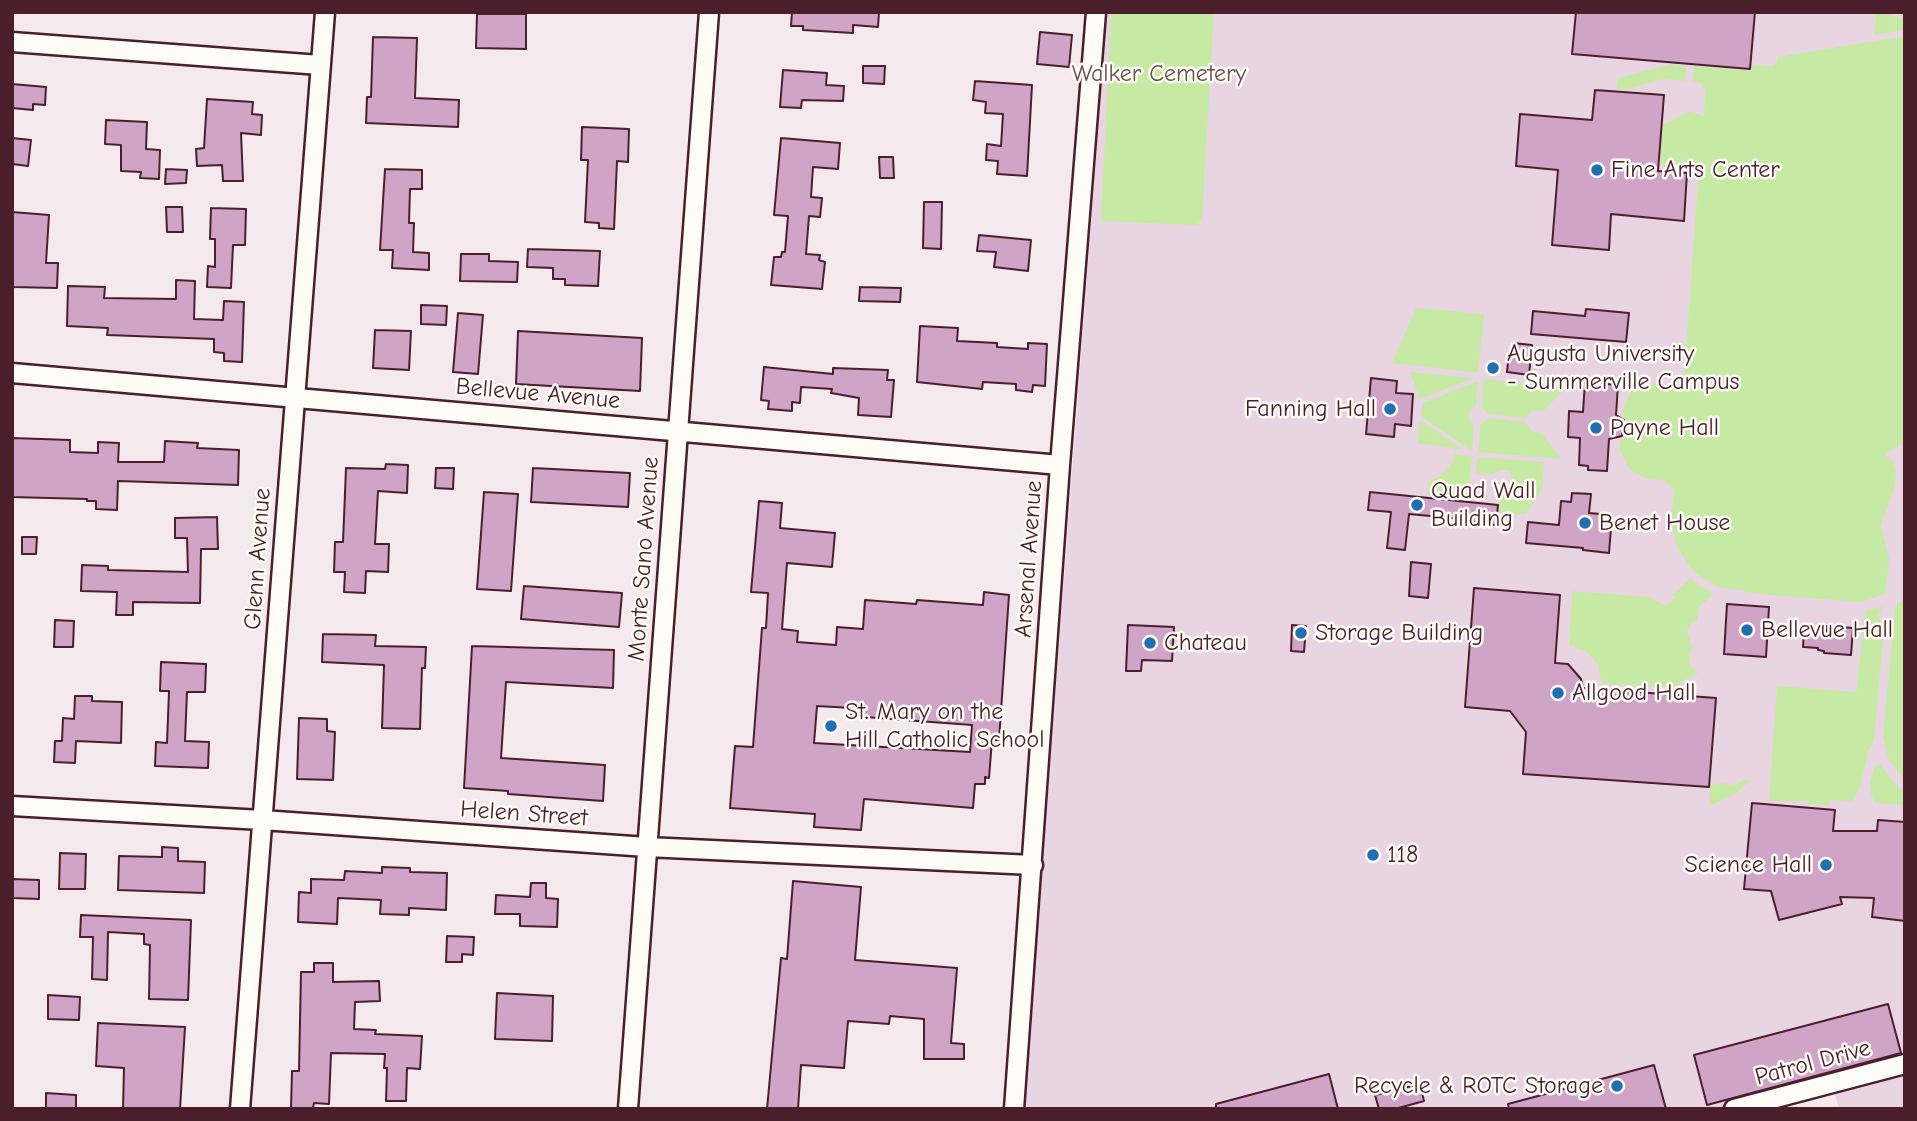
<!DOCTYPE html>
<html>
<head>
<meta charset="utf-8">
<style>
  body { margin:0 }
  #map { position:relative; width:1917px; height:1121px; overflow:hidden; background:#f4eaed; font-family:"Comic Neue",sans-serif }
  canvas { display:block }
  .frame { position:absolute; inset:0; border:14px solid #4a1f2b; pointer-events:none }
</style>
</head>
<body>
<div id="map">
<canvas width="1917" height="1121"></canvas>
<div class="frame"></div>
</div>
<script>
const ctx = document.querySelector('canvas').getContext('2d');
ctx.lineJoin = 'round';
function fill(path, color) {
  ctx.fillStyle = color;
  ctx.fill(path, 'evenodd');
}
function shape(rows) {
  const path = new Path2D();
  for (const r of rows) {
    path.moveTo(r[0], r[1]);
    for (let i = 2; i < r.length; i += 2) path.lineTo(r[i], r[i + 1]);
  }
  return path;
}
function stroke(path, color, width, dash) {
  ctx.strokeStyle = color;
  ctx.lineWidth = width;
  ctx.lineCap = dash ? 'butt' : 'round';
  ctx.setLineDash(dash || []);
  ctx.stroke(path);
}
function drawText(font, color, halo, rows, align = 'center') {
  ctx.font = font + ' "Comic Neue",sans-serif';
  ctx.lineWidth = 5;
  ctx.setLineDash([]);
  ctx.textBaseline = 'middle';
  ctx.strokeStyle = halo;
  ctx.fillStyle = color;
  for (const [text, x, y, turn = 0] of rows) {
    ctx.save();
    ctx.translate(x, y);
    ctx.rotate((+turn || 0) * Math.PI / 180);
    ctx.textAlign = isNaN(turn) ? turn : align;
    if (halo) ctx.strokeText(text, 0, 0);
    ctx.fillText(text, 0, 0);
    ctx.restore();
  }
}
const built = shape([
  [1107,12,1905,12,1905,1109,1839,1109,1831,1081,1718,1109,1024,1109]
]);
const green = shape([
  [1111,12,1214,12,1202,220,1196,225,1101,221],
  [1876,12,1884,12,1904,20,1904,30,1874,35],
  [1905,36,1905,442,1884,454,1891,459,1896,471,1895,485,1881,526,1889,558,1886,594,1861,602,1769,595,1718,587,1697,574,1687,563,1676,544,1671,517,1674,489,1664,481,1646,478,1632,471,1626,464,1620,450,1619,443,1623,439,1624,423,1623,409,1631,392,1638,387,1648,384,1671,384,1684,378,1699,167,1660,163,1663,125,1689,111,1704,116,1705,91,1702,84,1693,81,1694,66,1751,71,1753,65,1773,66,1777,63,1778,57],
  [1672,64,1687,67,1685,81,1664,79,1624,90,1616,89,1618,78],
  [1416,308,1484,314,1478,373,1392,363],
  [1410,372,1474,378,1420,399],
  [1484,379,1567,387,1543,411,1533,410,1526,418,1488,414,1481,406],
  [1478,381,1476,405,1468,414,1469,419,1474,425,1472,451,1421,416,1423,403],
  [1489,418,1526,422,1531,431,1542,433,1561,459,1478,452,1480,425],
  [1420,420,1464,450,1417,443],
  [1454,454,1472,456,1468,500,1427,495,1429,480,1439,477,1453,462],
  [1477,457,1544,462,1542,490,1525,514,1505,514,1498,520,1499,499,1510,496,1515,491,1516,482,1510,472,1502,470,1490,474,1476,473],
  [1690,579,1713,594,1699,607,1697,621,1691,623,1687,631,1692,647,1689,657,1690,666,1698,673,1685,680,1676,688,1601,683,1598,665,1586,651,1569,645,1572,591,1649,597,1666,606,1675,598,1672,595],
  [1900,601,1905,601,1905,781,1888,758,1883,737,1895,607],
  [1883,606,1877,617,1880,620,1880,627,1884,627,1874,741,1868,751,1860,788,1852,801,1828,800,1830,806,1809,804,1808,801,1769,801,1777,686,1856,692,1865,611],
  [1880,764,1896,785,1905,792,1905,805,1875,803,1871,794,1870,782,1874,768],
  [1744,779,1750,781,1735,794,1710,806,1710,785,1724,783,1736,785]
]);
const building = shape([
  [792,12,879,12,878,27,853,25,853,33,803,30,803,26,791,26,792,12],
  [1576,12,1755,12,1750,69,1572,54,1576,12],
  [477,14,526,14,526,49,476,48,477,14],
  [1040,32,1072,35,1069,67,1037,64,1040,32],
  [373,37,417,38,415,98,459,100,458,127,366,123,367,97,371,97,373,37],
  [863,66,885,66,884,84,863,83,863,66],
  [783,70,827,73,826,85,844,86,843,101,802,100,801,108,780,107,783,70],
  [975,81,1032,85,1027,176,997,174,998,161,986,160,987,144,1001,146,1003,114,985,113,986,102,973,100,975,81],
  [12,84,46,87,45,105,33,104,33,110,12,108,12,84],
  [1595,90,1664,95,1658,171,1687,173,1684,221,1611,214,1609,250,1552,245,1558,170,1516,166,1520,114,1592,120,1595,90],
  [207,99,253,102,252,114,262,115,261,135,241,133,243,181,223,181,222,165,197,166,196,149,204,148,207,99],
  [106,120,147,122,146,149,160,150,159,179,140,178,141,172,121,171,121,145,105,144,106,120],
  [582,127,629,129,628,162,617,161,614,229,599,228,599,223,585,222,588,160,581,160,582,127],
  [12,138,31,140,28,166,12,164,12,138],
  [781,138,840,143,838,169,813,167,811,197,822,198,820,217,809,216,806,254,820,255,819,260,825,262,822,289,771,285,774,257,781,257,782,252,785,252,788,216,774,215,781,138],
  [879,157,893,157,894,178,880,178,879,157],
  [166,169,187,170,186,183,165,184,166,169],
  [385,169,422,170,422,189,410,189,409,223,414,223,413,252,429,253,429,270,392,268,393,250,380,250,385,169],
  [924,202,942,202,941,249,923,248,924,202],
  [166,207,182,207,183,232,167,232,166,207],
  [211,208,246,209,245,245,233,245,231,288,207,287,208,266,215,267,215,239,210,239,211,208],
  [12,212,49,215,46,263,58,263,57,288,12,287,12,212],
  [979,235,1031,240,1028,271,994,267,996,252,977,251,979,235],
  [528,249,600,251,598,286,565,285,565,279,553,279,553,268,527,267,528,249],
  [461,254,489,254,489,261,518,262,517,282,460,281,461,254],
  [176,280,195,281,194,319,223,320,224,301,244,302,242,362,224,361,224,353,214,352,214,339,107,335,108,328,67,326,68,286,105,287,104,298,176,299,176,280],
  [860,287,901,288,900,302,859,301,860,287],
  [421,305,447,306,446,325,421,324,421,305],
  [1586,309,1629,313,1626,342,1531,334,1533,311,1585,316,1586,309],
  [458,313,483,315,478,374,453,372,458,313],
  [920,326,958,328,957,341,997,343,997,347,1028,349,1028,343,1047,344,1045,386,1033,385,1032,392,1016,390,1016,384,983,382,982,389,917,382,920,326],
  [375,330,411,331,409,370,373,368,375,330],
  [518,331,642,338,640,391,516,384,518,331],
  [1513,343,1532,345,1529,375,1507,372,1509,352,1512,352,1513,343],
  [764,367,833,374,833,368,888,370,887,380,894,380,891,417,858,415,859,398,831,393,832,389,801,387,800,403,792,402,792,411,768,409,769,401,761,400,764,367],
  [1371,378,1397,381,1396,393,1413,394,1411,426,1395,424,1394,437,1366,434,1371,378],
  [1585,382,1618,385,1616,415,1624,420,1622,436,1609,439,1607,471,1588,470,1588,466,1579,465,1580,438,1568,437,1569,411,1583,412,1585,382],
  [12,438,70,440,70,452,98,453,98,442,119,443,118,462,164,462,165,441,198,443,197,448,239,450,238,485,118,481,117,510,96,509,96,501,87,501,87,499,12,497,12,438],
  [386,464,408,465,407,493,378,491,375,544,389,544,388,572,366,571,365,593,344,592,345,572,334,572,335,542,343,542,346,468,385,469,386,464],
  [436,468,454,468,453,489,435,488,436,468],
  [533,468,630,473,628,507,531,502,533,468],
  [484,492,518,494,511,591,477,589,484,492],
  [1370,492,1498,505,1496,525,1472,522,1473,520,1409,514,1405,550,1387,548,1391,512,1368,510,1370,492],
  [1572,493,1591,494,1589,513,1612,515,1609,553,1583,550,1583,548,1526,543,1528,522,1559,525,1561,501,1571,502,1572,493],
  [759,501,782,503,780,528,835,533,832,567,787,563,782,629,798,631,797,642,836,645,837,627,863,629,865,600,916,604,917,600,983,605,984,592,1009,595,999,740,992,740,989,778,985,777,985,784,975,784,973,808,864,799,861,830,814,827,815,814,730,808,735,746,753,747,762,628,766,628,768,593,751,592,759,501],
  [817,706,852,708,851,716,972,725,970,752,814,743,817,706],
  [217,517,218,549,201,549,200,603,133,602,133,615,116,615,117,592,81,591,82,565,108,566,108,570,188,572,187,538,175,538,175,518,217,517],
  [22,537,37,537,36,554,22,554,22,537],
  [1411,562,1431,564,1428,598,1409,596,1411,562],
  [524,586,622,593,619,627,521,619,524,586],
  [1474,588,1560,595,1555,663,1568,664,1581,679,1583,688,1716,698,1709,787,1523,774,1526,732,1510,711,1465,707,1474,588],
  [1727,604,1769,607,1766,657,1724,654,1727,604],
  [55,620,74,621,73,647,54,647,55,620],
  [1128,625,1174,627,1172,661,1142,660,1141,671,1126,671,1128,625],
  [1292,625,1306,626,1304,652,1291,651,1292,625],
  [1827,626,1853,628,1851,655,1824,653,1824,651,1818,650,1818,648,1803,647,1804,632,1807,632,1807,629,1827,631,1827,626],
  [323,634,376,635,375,646,426,647,425,668,422,668,420,729,382,728,384,665,322,662,323,634],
  [472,646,614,650,613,688,506,682,501,758,605,765,603,801,508,794,508,791,464,788,472,646],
  [161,662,206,664,205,692,187,692,185,741,209,742,208,768,155,766,156,742,167,743,169,691,160,691,161,662],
  [75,696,92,696,92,701,122,702,121,743,76,741,75,763,54,762,55,741,62,741,63,718,74,719,75,696],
  [299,718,327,719,327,731,335,732,333,780,297,779,299,718],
  [1752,803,1835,810,1833,831,1877,831,1878,820,1905,822,1905,921,1872,917,1874,898,1840,897,1842,904,1779,920,1771,891,1744,889,1752,803],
  [162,847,178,848,178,861,205,862,204,893,118,890,119,856,162,857,162,847],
  [60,853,86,854,85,889,59,889,60,853],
  [382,867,410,868,410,872,447,873,446,910,409,908,409,915,380,914,381,900,338,898,337,924,298,922,299,892,311,893,311,879,344,880,345,871,382,873,382,867],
  [12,879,39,880,39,899,12,898,12,879],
  [793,881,861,887,855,960,957,968,951,1043,964,1044,964,1059,924,1059,924,1019,890,1016,889,1024,848,1021,844,1068,801,1065,798,1109,767,1109,781,958,787,959,793,881],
  [531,883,546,883,546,898,558,899,557,927,520,926,520,914,495,914,496,895,530,897,531,883],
  [81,915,191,920,188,1000,149,999,150,945,144,944,144,934,108,932,107,980,92,979,93,937,80,937,81,915],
  [447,936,474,937,473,955,462,954,462,962,446,962,447,936],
  [314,963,333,963,333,982,379,981,380,1001,355,1002,354,1029,376,1030,375,1034,422,1036,420,1069,407,1068,406,1101,386,1101,387,1068,384,1068,385,1054,331,1053,329,1104,314,1103,313,1108,291,1108,292,1071,299,1071,301,972,314,972,314,963],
  [497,993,553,996,552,1041,495,1039,497,993],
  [48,995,80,997,79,1020,48,1019,48,995],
  [1888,1004,1901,1053,1707,1105,1694,1055,1888,1004],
  [98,1023,185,1027,180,1109,123,1109,124,1068,96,1066,98,1023],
  [1654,1065,1666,1109,1509,1109,1508,1104,1654,1065],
  [1329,1074,1338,1109,1216,1109,1216,1104,1329,1074],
  [1420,1084,1424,1101,1395,1109,1379,1109,1375,1095,1420,1084],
  [46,1093,76,1095,76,1109,46,1109,46,1093]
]);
const street = shape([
  [12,42,320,65],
  [12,373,1060,465],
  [12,806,262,820,647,847,1033,865],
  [240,1109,325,12],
  [628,1109,709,12],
  [1014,1109,1060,465,1096,12],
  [1734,1109,1905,1064]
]);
const markers = [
  [1597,170,7,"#1f6fb2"],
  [1493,368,7,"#1f6fb2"],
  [1390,409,7,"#1f6fb2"],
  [1596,428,7,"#1f6fb2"],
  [1417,505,7,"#1f6fb2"],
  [1585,523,7,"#1f6fb2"],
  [1747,630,7,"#1f6fb2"],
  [1301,633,7,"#1f6fb2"],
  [1150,643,7,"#1f6fb2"],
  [1558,693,7,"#1f6fb2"],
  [831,726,7,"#1f6fb2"],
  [1373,855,7,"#1f6fb2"],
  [1826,865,7,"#1f6fb2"],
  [1617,1086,7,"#1f6fb2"]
];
const parkNames = [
  ["Walker Cemetery",1159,74]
];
const poiNames = [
  ["Fine Arts Center",1611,170],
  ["Augusta University",1507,354],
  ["- Summerville Campus",1507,382],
  ["Fanning Hall",1376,409,"right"],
  ["Payne Hall",1610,428],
  ["Quad Wall",1431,491],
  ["Building",1431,519],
  ["Benet House",1599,523],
  ["Bellevue Hall",1761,630],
  ["Storage Building",1315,633],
  ["Chateau",1164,643],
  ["Allgood Hall",1572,693],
  ["St. Mary on the",845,712],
  ["Hill Catholic School",845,740],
  ["118",1387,855],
  ["Science Hall",1812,865,"right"],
  ["Recycle & ROTC Storage",1603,1086,"right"]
];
const streetNames = [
  ["Bellevue Avenue",538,394,5],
  ["Glenn Avenue",258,559,-86],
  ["Monte Sano Avenue",644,559,-86],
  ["Arsenal Avenue",1029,559,-86],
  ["Helen Street",524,814,4],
  ["Patrol Drive",1813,1063,-15]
];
fill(built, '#e9d5e2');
fill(green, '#c6eaa4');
fill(building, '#d0a4c7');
stroke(building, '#4a1f2b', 2);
stroke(street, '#4a1f2b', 23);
stroke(street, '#fdfcf7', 18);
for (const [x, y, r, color] of markers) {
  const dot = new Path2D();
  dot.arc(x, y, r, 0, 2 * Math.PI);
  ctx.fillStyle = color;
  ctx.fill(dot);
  stroke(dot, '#fdfcf7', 2.5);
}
drawText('24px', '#695249', '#fdfcf7', parkNames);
drawText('24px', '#4a1f2b', '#fdfcf7', poiNames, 'left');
drawText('24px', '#4a1f2b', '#fdfcf7', streetNames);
</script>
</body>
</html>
